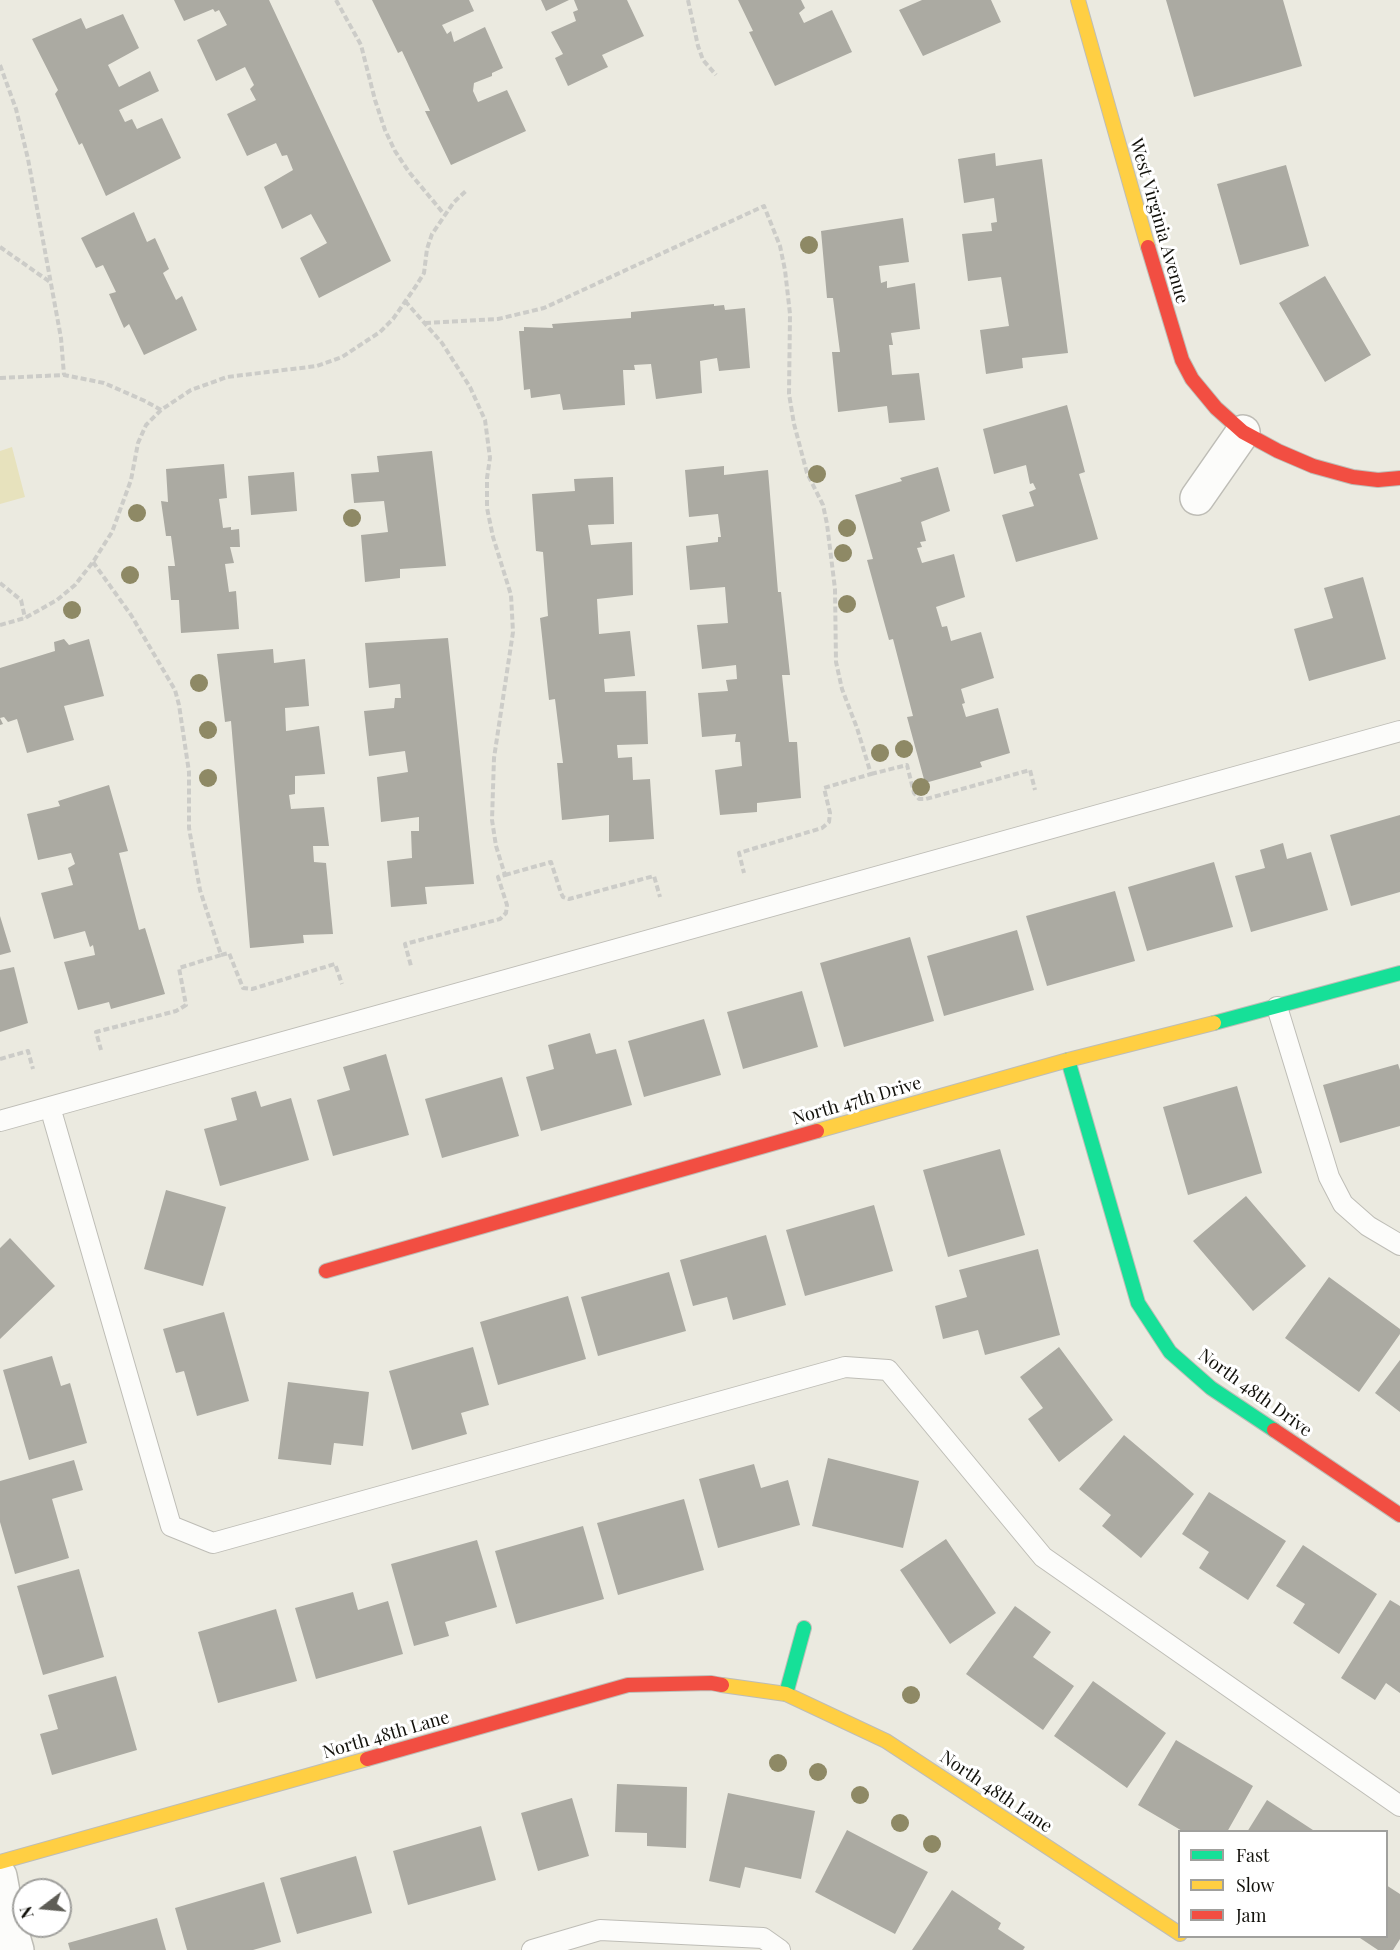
<!DOCTYPE html>
<html>
<head>
<meta charset="utf-8">
<style>
  body { margin:0 }
  #map { position:relative; width:1400px; height:1950px; overflow:hidden; background:#ebeae0; font-family:"Playfair Display",serif }
  canvas { display:block }
  .legend { position:absolute; left:1178px; top:1830px; width:210px; height:108px; box-sizing:border-box; background:#fff; border:2px solid #a0a09d; margin:0; padding:8px 10px; list-style:none; font-size:18px; color:#12110b }
  .legend li { display:flex; align-items:center; gap:12px; height:30px }
  .legend b { width:30px; border:2px solid #a0a09d }
  .north { position:absolute; left:12px; top:1878px; width:60px; height:60px; box-sizing:border-box; background:#fff; border:2px solid #a0a09d; border-radius:50%; rotate:254deg; font-size:16px; font-weight:700; line-height:24px; text-align:center; color:#12110b }
  .north::after { content:''; display:block; margin:auto; width:21px; height:27px; background:#5e5d56; clip-path:polygon(50% 0,100% 100%,50% 72%,0 100%) }
</style>
</head>
<body>
<div id="map">
<canvas width="1400" height="1950"></canvas>
<ul class="legend">
<li><b style="height:8px;background:#16e098"></b>Fast</li>
<li><b style="height:8px;background:#ffcf43"></b>Slow</li>
<li><b style="height:8px;background:#f24e42"></b>Jam</li>
</ul>
<div class="north">N</div>
</div>
<script>
const ctx = document.querySelector('canvas').getContext('2d');
ctx.lineJoin = 'round';
function fill(path, color) {
  ctx.fillStyle = color;
  ctx.fill(path, 'evenodd');
}
function shape(rows) {
  const path = new Path2D();
  for (const r of rows) {
    path.moveTo(r[0], r[1]);
    for (let i = 2; i < r.length; i += 2) path.lineTo(r[i], r[i + 1]);
  }
  return path;
}
function stroke(path, color, width, dash) {
  ctx.strokeStyle = color;
  ctx.lineWidth = width;
  ctx.lineCap = dash ? 'butt' : 'round';
  ctx.setLineDash(dash || []);
  ctx.stroke(path);
}
function drawText(font, color, halo, rows, align = 'center') {
  ctx.font = font + ' "Playfair Display",serif';
  ctx.lineWidth = 6;
  ctx.setLineDash([]);
  ctx.textBaseline = 'middle';
  ctx.strokeStyle = halo;
  ctx.fillStyle = color;
  for (const [text, x, y, turn = 0] of rows) {
    ctx.save();
    ctx.translate(x, y);
    ctx.rotate((+turn || 0) * Math.PI / 180);
    ctx.textAlign = isNaN(turn) ? turn : align;
    if (halo) ctx.strokeText(text, 0, 0);
    ctx.fillText(text, 0, 0);
    ctx.restore();
  }
}
const green = shape([
  [12,447,25,497,0,504,0,451]
]);
const building = shape([
  [174,0,269,0,391,261,319,298,300,258,327,243,311,214,282,229,264,187,293,170,287,155,282,156,276,143,247,156,227,114,256,100,250,89,254,85,245,67,216,81,197,40,227,25,219,10,215,12,213,9,184,21],
  [372,0,469,0,474,11,442,25,447,34,451,31,454,42,485,27,503,68,492,73,492,76,474,83,473,91,478,102,507,90,526,131,451,165,425,111,430,111,402,51,398,53],
  [541,0,569,0,546,11],
  [574,0,627,0,644,36,602,55,608,67,568,86,555,58,563,54,551,32,576,21,573,12,578,10],
  [738,0,801,0,805,8,799,13,804,23,832,10,852,52,775,86,749,32,753,31],
  [922,0,991,0,1001,22,923,56,899,10],
  [1166,0,1283,0,1302,66,1194,97],
  [123,14,139,48,108,65,119,87,150,71,159,91,119,110,125,122,132,119,137,129,162,118,181,158,106,196,82,143,79,145,55,94,58,90,32,39,81,18,86,29],
  [995,153,996,166,1042,159,1068,353,1022,358,1023,368,986,374,980,330,1009,326,1001,277,968,281,962,234,992,231,991,223,997,222,994,198,964,203,958,159],
  [1286,165,1309,246,1240,265,1217,184],
  [134,212,147,242,155,238,169,269,163,273,176,300,182,296,197,330,144,355,129,324,124,328,109,294,116,292,103,265,96,268,81,238],
  [903,218,909,262,879,266,881,283,887,281,887,288,915,283,920,329,891,333,893,345,889,345,892,375,919,373,925,420,889,423,887,406,838,412,832,352,840,352,833,298,827,298,821,231],
  [1325,276,1371,355,1325,382,1279,303],
  [714,304,714,306,724,305,725,310,745,308,750,368,719,371,717,358,700,361,702,393,656,399,651,364,634,365,635,370,623,370,625,405,563,410,560,394,531,398,530,389,524,390,519,331,524,331,524,327,553,328,552,324,631,318,631,312],
  [1067,405,1085,472,1079,474,1098,539,1016,562,1002,515,1034,506,1029,492,1036,489,1033,483,1030,484,1026,465,994,474,983,429],
  [432,451,446,566,400,569,400,578,365,582,361,535,388,532,384,501,354,503,351,474,379,472,377,456],
  [224,464,227,498,219,499,223,528,231,527,231,530,239,529,240,547,230,547,234,563,225,564,229,592,236,591,239,629,181,633,179,600,171,600,168,566,175,566,171,536,166,536,161,501,168,502,166,469],
  [724,466,724,475,768,470,778,592,781,592,790,675,782,675,789,742,797,742,801,798,757,803,757,812,720,815,715,770,742,766,740,742,735,742,736,734,702,737,698,693,728,691,726,680,737,679,736,665,702,669,697,625,728,623,725,587,690,590,686,546,718,542,718,537,721,537,718,514,689,517,685,470],
  [938,467,950,511,921,522,926,541,920,542,922,547,917,548,922,563,954,554,965,597,936,607,942,627,947,626,951,641,981,632,994,678,961,689,965,703,962,704,966,717,998,708,1010,753,980,762,982,767,925,783,907,717,913,716,893,639,889,640,867,560,873,559,855,495,902,481,900,478],
  [294,472,297,511,251,515,248,476],
  [613,477,614,524,588,525,591,545,632,542,633,595,597,599,599,634,630,631,635,676,604,679,605,692,646,691,648,744,617,745,618,758,632,757,633,780,650,779,654,839,609,842,609,815,562,820,557,763,563,763,555,699,549,700,540,618,548,616,543,552,536,551,532,494,575,491,574,479],
  [1363,577,1386,659,1309,681,1294,629,1333,618,1324,588],
  [448,638,474,884,425,887,427,904,391,907,387,861,412,858,411,831,419,831,419,817,381,822,377,777,408,772,405,751,369,756,364,711,394,708,395,698,401,698,400,684,369,688,365,643],
  [64,639,69,645,89,639,104,696,64,706,74,740,27,753,17,719,8,722,4,717,0,718,3,724,0,725,0,668,55,651,54,642],
  [273,649,274,663,305,659,309,706,285,708,286,731,319,726,325,774,295,776,295,794,289,795,291,809,324,807,329,846,313,846,314,862,326,863,333,934,303,935,304,943,250,948,231,721,225,722,217,654],
  [109,785,128,851,119,853,139,930,145,928,165,994,111,1009,109,1002,78,1010,64,962,95,955,93,945,90,947,85,931,54,939,41,893,73,885,68,868,75,864,71,853,38,860,27,814,60,806,58,801],
  [1400,815,1400,892,1351,906,1330,835],
  [1283,843,1287,859,1311,852,1328,910,1251,932,1235,876,1265,868,1260,850],
  [1214,862,1233,927,1147,951,1128,887],
  [1115,891,1135,961,1047,986,1026,916],
  [0,916,11,952,0,955],
  [1017,930,1034,990,944,1016,927,956],
  [910,937,934,1021,844,1047,820,963],
  [14,967,28,1023,0,1032,0,970],
  [802,991,818,1047,743,1069,727,1012],
  [704,1019,721,1075,644,1097,628,1041],
  [590,1033,596,1054,616,1049,632,1105,541,1131,526,1077,554,1069,548,1045],
  [386,1054,409,1135,333,1156,317,1100,350,1090,343,1067],
  [1398,1064,1400,1070,1400,1126,1340,1143,1323,1085],
  [502,1077,519,1136,442,1158,425,1099],
  [1237,1086,1262,1173,1188,1195,1163,1107],
  [256,1091,261,1107,291,1098,309,1160,220,1186,204,1129,237,1120,231,1098],
  [1000,1149,1025,1235,948,1257,923,1170],
  [166,1190,226,1207,203,1286,144,1269],
  [1246,1196,1306,1266,1253,1311,1193,1241],
  [874,1205,893,1271,805,1296,786,1230],
  [766,1235,786,1305,733,1320,727,1297,693,1306,680,1260],
  [10,1238,55,1286,0,1339,0,1248],
  [1038,1249,1060,1335,985,1355,978,1330,943,1339,935,1306,967,1297,959,1270],
  [669,1272,686,1331,598,1356,581,1297],
  [1329,1277,1400,1329,1400,1334,1359,1392,1285,1338],
  [568,1296,586,1359,498,1385,480,1322],
  [224,1312,249,1401,197,1416,184,1371,176,1373,163,1329],
  [473,1347,489,1405,461,1413,467,1434,412,1450,389,1371],
  [1059,1347,1113,1420,1059,1462,1028,1419,1043,1408,1020,1377],
  [52,1356,61,1386,70,1383,87,1443,29,1460,3,1370],
  [1400,1360,1400,1412,1375,1393],
  [288,1382,369,1392,363,1446,334,1443,331,1465,278,1459],
  [1124,1435,1194,1494,1141,1558,1102,1526,1111,1515,1079,1489],
  [828,1458,919,1481,903,1548,812,1526],
  [74,1460,83,1490,52,1499,69,1558,15,1574,0,1522,0,1481],
  [754,1464,761,1488,788,1480,800,1525,718,1548,699,1479],
  [1209,1492,1286,1541,1248,1600,1199,1568,1209,1552,1182,1534],
  [684,1499,704,1570,618,1595,597,1523],
  [583,1526,604,1599,516,1624,495,1551],
  [946,1539,996,1613,950,1644,900,1570],
  [477,1540,497,1607,445,1622,449,1636,414,1646,391,1564],
  [1303,1545,1377,1594,1339,1654,1293,1623,1305,1604,1276,1586],
  [79,1569,104,1657,43,1675,17,1586],
  [353,1592,358,1610,388,1601,403,1654,316,1679,295,1608],
  [1390,1600,1400,1606,1400,1693,1386,1683,1375,1700,1341,1678],
  [1015,1606,1051,1632,1033,1657,1074,1686,1043,1730,966,1674],
  [276,1609,297,1681,218,1703,198,1632],
  [116,1676,137,1750,52,1775,40,1734,58,1729,48,1695],
  [1093,1681,1166,1733,1127,1788,1054,1736],
  [1176,1740,1253,1786,1227,1832,1184,1832,1138,1805],
  [617,1784,687,1787,686,1848,647,1846,647,1833,615,1832],
  [728,1793,815,1811,801,1879,745,1867,740,1888,709,1881],
  [572,1798,589,1856,538,1871,521,1813],
  [1267,1800,1316,1832,1247,1832],
  [481,1826,496,1880,408,1905,393,1851],
  [847,1830,928,1872,895,1934,815,1892],
  [356,1856,372,1913,297,1934,280,1878],
  [264,1882,281,1942,253,1950,187,1950,175,1908],
  [1386,1885,1400,1894,1400,1939,1393,1950,1378,1950,1357,1936,1386,1936],
  [952,1890,1001,1923,998,1929,1025,1947,1023,1950,912,1950],
  [157,1918,166,1950,70,1950,68,1943]
]);
const path = shape([
  [336,0,361,45,375,100,385,130,395,151,409,172,444,214],
  [688,0,698,46,703,60,716,75],
  [0,65,16,109,28,159,61,338,64,375],
  [0,247,50,282],
  [405,301,442,343,470,387,485,420,490,458,487,478,487,508,493,537,511,595,513,632,494,758,492,820,496,846,505,875,498,877,507,905,506,913,500,919,405,944,411,966],
  [425,323,498,319,544,308,764,206,780,246,785,270,790,314,789,394,794,424,807,473,823,505,827,524,835,589,836,662,842,689,857,728,871,774,824,788,830,813,829,822,822,828,739,853,744,873],
  [0,378,64,375,104,383,145,401,161,410],
  [93,562,131,615,175,690,179,705,189,772,189,828,200,890,221,955,179,968,186,1005,176,1011,96,1032,101,1050],
  [0,583,21,600,25,618],
  [0,625,25,618,57,600,75,585,93,562,112,532,131,480,138,443,146,425,161,410,191,390,227,377,317,366,342,357,380,332,393,319,416,286,424,273,427,249,432,234,454,202,466,191],
  [871,774,907,765,914,793,919,799,926,799,1030,770,1035,790],
  [505,875,551,862,561,893,563,897,569,899,654,876,660,897],
  [221,955,229,953,243,988,252,989,335,964,342,984],
  [0,1059,28,1051,33,1069]
]);
const lane = shape([
  [1277,1007,1329,1177,1343,1204,1368,1226,1400,1245],
  [50,1107,171,1526,213,1543,845,1367,888,1370,1043,1557,1400,1806],
  [0,1121,1400,731],
  [532,1950,600,1930,763,1938,780,1950]
]);
const street = shape([
  [1197,498,1243,432],
  [0,1876,8,1919,17,1950]
]);
const fast = shape([
  [1214,1023,1400,973],
  [1068,1060,1138,1303,1170,1352,1211,1388,1274,1430],
  [786,1694,804,1628]
]);
const slow = shape([
  [1078,0,1148,247],
  [817,1131,1068,1060,1214,1023],
  [722,1685,786,1694,886,1741,1180,1934],
  [0,1862,367,1759]
]);
const jam = shape([
  [1148,247,1182,360,1192,379,1216,408,1243,432,1278,451,1313,466,1353,477,1378,480,1400,478],
  [326,1271,817,1131],
  [1274,1430,1400,1515],
  [367,1759,628,1685,711,1683,722,1685]
]);
const trees = [
  [809,245],
  [817,474],
  [137,513],
  [352,518],
  [847,528],
  [843,553],
  [130,575],
  [847,604],
  [72,610],
  [199,683],
  [208,730],
  [904,749],
  [880,753],
  [208,778],
  [921,787],
  [911,1695],
  [778,1763],
  [818,1772],
  [860,1795],
  [900,1823],
  [932,1844]
];
const streetNames = [
  ["West Virginia Avenue",1159,221,74],
  ["North 47th Drive",857,1101,-16],
  ["North 48th Drive",1255,1393,36],
  ["North 48th Lane",386,1735,-16],
  ["North 48th Lane",996,1792,34]
];
fill(green, '#e7e2bd');
fill(building, '#abaaa2');
stroke(lane, '#bebdb6', 22);
stroke(street, '#bebdb6', 36);
stroke(fast, '#bebdb6', 16);
stroke(slow, '#bebdb6', 16);
stroke(jam, '#bebdb6', 16);
stroke(path, '#ccccc8', 4, [6, 3]);
stroke(lane, '#fcfcfa', 20);
stroke(street, '#fcfcfa', 33);
stroke(fast, '#16e098', 14);
stroke(slow, '#ffcf43', 14);
stroke(jam, '#f24e42', 14);
ctx.fillStyle = '#8e8965';
for (const [x, y] of trees) {
  ctx.beginPath();
  ctx.arc(x, y, 9, 0, 2 * Math.PI);
  ctx.fill();
}
drawText('18px', '#12110b', '#fff', streetNames);
</script>
</body>
</html>
